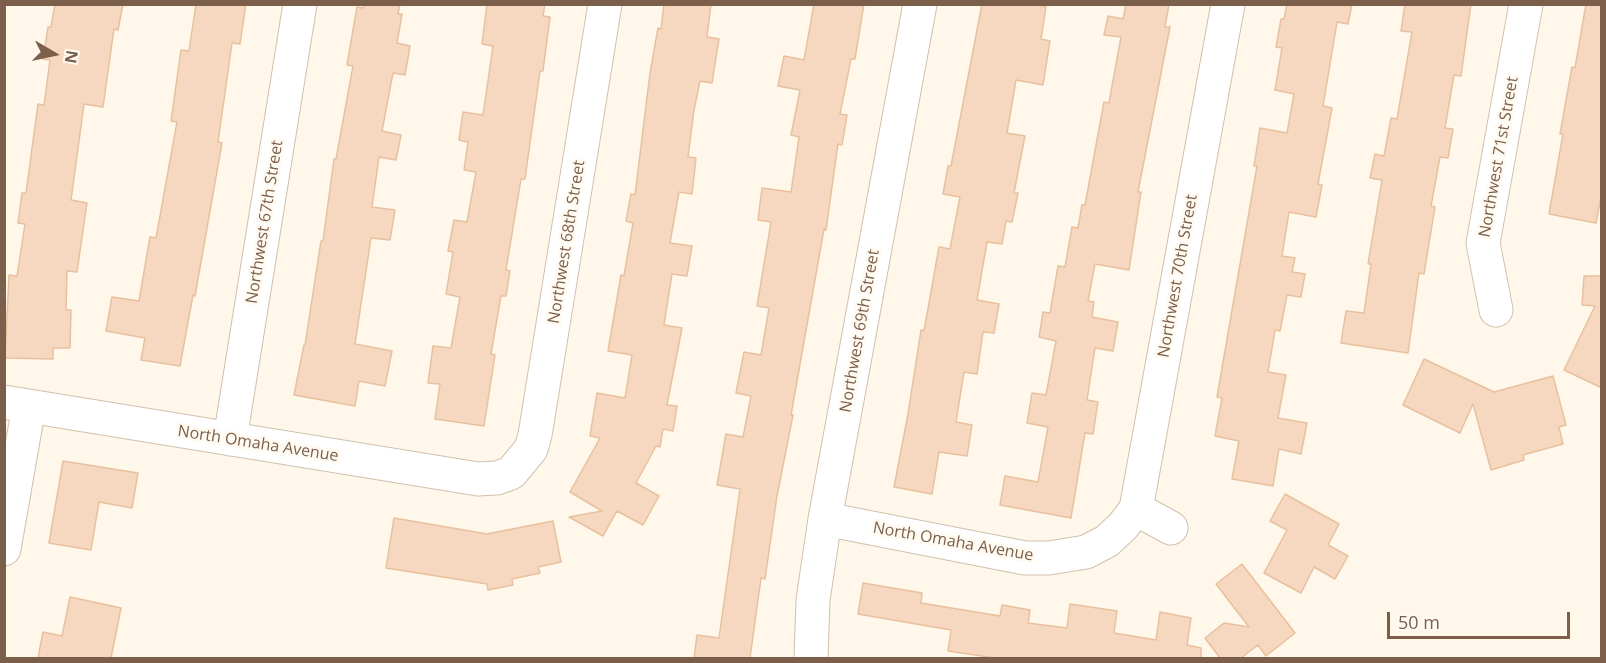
<!DOCTYPE html>
<html>
<head>
<meta charset="utf-8">
<style>
  body { margin:0 }
  #map { position:relative; width:1606px; height:663px; overflow:hidden; background:#fef7ea; font-family:"Open Sans",sans-serif }
  canvas { display:block }
  .frame { position:absolute; inset:0; border:6px solid #7c5f4a; pointer-events:none }
  .north { position:absolute; left:24px; top:24px; width:60px; height:60px; -webkit-text-stroke:4px #fffbf2; paint-order:stroke; rotate:99deg; font-size:16px; font-weight:700; line-height:24px; text-align:center; color:#7c5f4a }
  .north::after { content:''; display:block; margin:auto; width:21px; height:27px; background:#7c5f4a; clip-path:polygon(50% 0,100% 100%,50% 72%,0 100%) }
  .scale { position:absolute; left:1387px; top:612px; width:183px; height:27px; box-sizing:border-box; border:3px solid #7c5f4a; border-top:0; padding-left:8px; font-size:18px; line-height:21px; white-space:nowrap; color:#7c5f4a; -webkit-text-stroke:4px #fffbf2; paint-order:stroke }
</style>
</head>
<body>
<div id="map">
<canvas width="1606" height="663"></canvas>
<div class="frame"></div>
<div class="north">N</div>
<div class="scale">50 m</div>
</div>
<script>
const ctx = document.querySelector('canvas').getContext('2d');
ctx.lineJoin = 'round';
function fill(path, color) {
  ctx.fillStyle = color;
  ctx.fill(path, 'evenodd');
}
function shape(rows) {
  const path = new Path2D();
  for (const r of rows) {
    path.moveTo(r[0], r[1]);
    for (let i = 2; i < r.length; i += 2) path.lineTo(r[i], r[i + 1]);
  }
  return path;
}
function stroke(path, color, width, dash) {
  ctx.strokeStyle = color;
  ctx.lineWidth = width;
  ctx.lineCap = dash ? 'butt' : 'round';
  ctx.setLineDash(dash || []);
  ctx.stroke(path);
}
function drawText(font, color, halo, rows, align = 'center') {
  ctx.font = font + ' "Open Sans",sans-serif';
  ctx.lineWidth = 6;
  ctx.setLineDash([]);
  ctx.textBaseline = 'middle';
  ctx.strokeStyle = halo;
  ctx.fillStyle = color;
  for (const [text, x, y, turn = 0] of rows) {
    ctx.save();
    ctx.translate(x, y);
    ctx.rotate((+turn || 0) * Math.PI / 180);
    ctx.textAlign = isNaN(turn) ? turn : align;
    if (halo) ctx.strokeText(text, 0, 0);
    ctx.fillText(text, 0, 0);
    ctx.restore();
  }
}
const building = shape([
  [55,4,123,4,118,30,114,29,103,107,84,104,71,200,87,203,77,272,67,271,66,310,71,310,70,348,53,348,53,359,5,358,9,275,17,276,25,224,18,223,22,193,26,193,38,104,44,105,50,60,43,59,48,27,51,27,55,4],
  [196,4,246,4,240,44,232,43,218,142,222,143,195,296,193,295,180,366,141,360,145,338,106,331,112,297,139,301,150,237,156,238,177,122,171,121,181,50,189,51,196,4],
  [364,4,400,4,398,14,402,14,397,43,410,46,405,75,393,73,382,131,401,135,396,160,379,157,372,207,395,210,390,240,371,238,355,344,392,351,385,386,359,381,355,406,294,395,304,345,305,345,321,241,323,241,334,159,336,159,353,66,347,65,357,7,363,8,364,4],
  [487,4,545,4,543,16,550,17,543,71,540,71,525,179,521,179,506,270,510,271,506,296,501,296,491,354,495,355,484,426,435,419,440,384,428,383,433,346,451,348,460,297,446,294,453,252,448,251,454,220,467,222,476,172,464,170,468,142,459,140,463,112,483,115,493,46,482,44,487,4],
  [664,4,711,4,707,37,719,39,712,83,700,81,694,110,688,157,696,158,692,194,679,192,670,243,692,246,687,276,672,274,664,325,682,328,667,405,677,406,673,431,663,429,660,447,656,446,636,483,659,496,643,525,617,511,603,536,569,517,602,511,570,492,600,438,590,436,597,393,625,398,632,355,608,351,621,275,624,276,633,223,626,221,631,194,635,195,650,73,658,28,661,29,664,4],
  [814,4,864,4,855,59,851,59,840,114,847,115,842,145,838,144,826,230,824,229,791,415,793,415,777,496,765,579,761,578,750,658,694,658,697,635,719,638,740,489,717,485,726,434,743,437,751,396,736,393,744,352,761,355,769,308,757,306,771,222,758,220,762,188,791,192,799,137,791,135,800,90,778,86,784,56,804,60,814,4],
  [982,4,1035,4,1046,7,1041,39,1050,41,1043,85,1016,80,1007,133,1025,136,1014,193,1018,193,1012,222,1006,221,1002,244,987,242,977,300,999,304,994,333,983,332,977,374,964,372,956,422,972,425,967,456,939,452,932,494,894,487,908,414,921,330,924,331,939,247,950,249,960,197,943,194,948,166,951,166,982,4],
  [1126,4,1169,4,1165,27,1170,27,1138,192,1141,192,1129,270,1095,264,1088,301,1094,302,1092,317,1118,322,1113,351,1095,348,1087,400,1098,402,1093,434,1085,433,1071,518,1000,505,1005,476,1038,482,1048,427,1027,423,1032,393,1046,395,1056,341,1039,337,1043,312,1050,313,1058,266,1065,267,1072,227,1078,228,1082,205,1085,205,1104,102,1109,103,1121,37,1104,35,1108,16,1123,19,1126,4],
  [1287,4,1352,4,1348,24,1337,22,1323,106,1332,108,1318,184,1322,185,1316,217,1289,212,1282,256,1295,258,1292,272,1305,274,1301,297,1287,295,1280,331,1275,330,1268,372,1286,375,1278,418,1307,423,1301,454,1279,449,1273,486,1232,479,1239,441,1215,436,1222,398,1217,397,1257,166,1254,166,1260,128,1287,133,1294,94,1275,90,1282,48,1276,47,1281,19,1284,19,1287,4],
  [1405,4,1471,4,1461,76,1454,75,1445,128,1453,129,1448,158,1440,157,1431,206,1435,207,1424,274,1419,273,1408,353,1341,343,1346,311,1364,313,1371,264,1368,264,1382,180,1370,178,1375,154,1384,156,1391,118,1397,119,1412,32,1401,31,1405,4],
  [1586,4,1602,4,1602,191,1596,223,1549,214,1563,134,1560,134,1572,67,1575,68,1586,4],
  [1584,276,1602,276,1602,388,1564,370,1595,306,1582,305,1584,276],
  [1424,359,1494,392,1553,376,1566,425,1559,427,1563,444,1523,455,1524,460,1491,470,1473,404,1460,433,1403,405,1424,359],
  [63,461,138,473,132,508,99,502,91,550,49,543,63,461],
  [1285,494,1339,524,1328,545,1348,556,1335,579,1314,567,1301,593,1264,573,1287,530,1270,521,1285,494],
  [394,518,487,534,553,521,561,562,538,567,540,573,512,579,513,585,488,590,487,584,386,568,394,518],
  [1242,564,1295,633,1266,656,1258,645,1241,658,1220,658,1205,638,1224,623,1249,627,1216,584,1242,564],
  [863,583,922,593,921,603,1000,616,1002,605,1030,610,1028,623,1067,628,1070,604,1117,611,1114,633,1156,640,1160,612,1191,618,1187,645,1201,648,1201,658,995,658,948,651,951,630,858,614,863,583],
  [70,597,121,608,111,658,38,658,43,632,62,636,70,597]
]);
const minor = shape([
  [1496,310,1483,243,1526,4],
  [4,402,478,479,497,478,511,473,531,449,535,435,605,4],
  [230,439,300,4],
  [825,519,1025,558,1049,558,1086,552,1107,541,1123,526,1136,509],
  [1171,528,1136,509,1228,4],
  [4,549,29,406],
  [811,658,813,600,825,519,920,4]
]);
const streetNames = [
  ["Northwest 71st Street",1499,157,-80],
  ["Northwest 67th Street",265,222,-81],
  ["Northwest 68th Street",567,242,-81],
  ["Northwest 70th Street",1178,276,-80],
  ["Northwest 69th Street",860,331,-80],
  ["North Omaha Avenue",258,444,9],
  ["North Omaha Avenue",953,542,10]
];
fill(building, '#f5d8bf');
stroke(building, '#e9c09e', 1.5);
stroke(minor, '#d2c0ae', 35);
stroke(minor, '#fff', 33);
drawText('16px', '#7c5f4a', '#fffbf2', streetNames);
</script>
</body>
</html>
